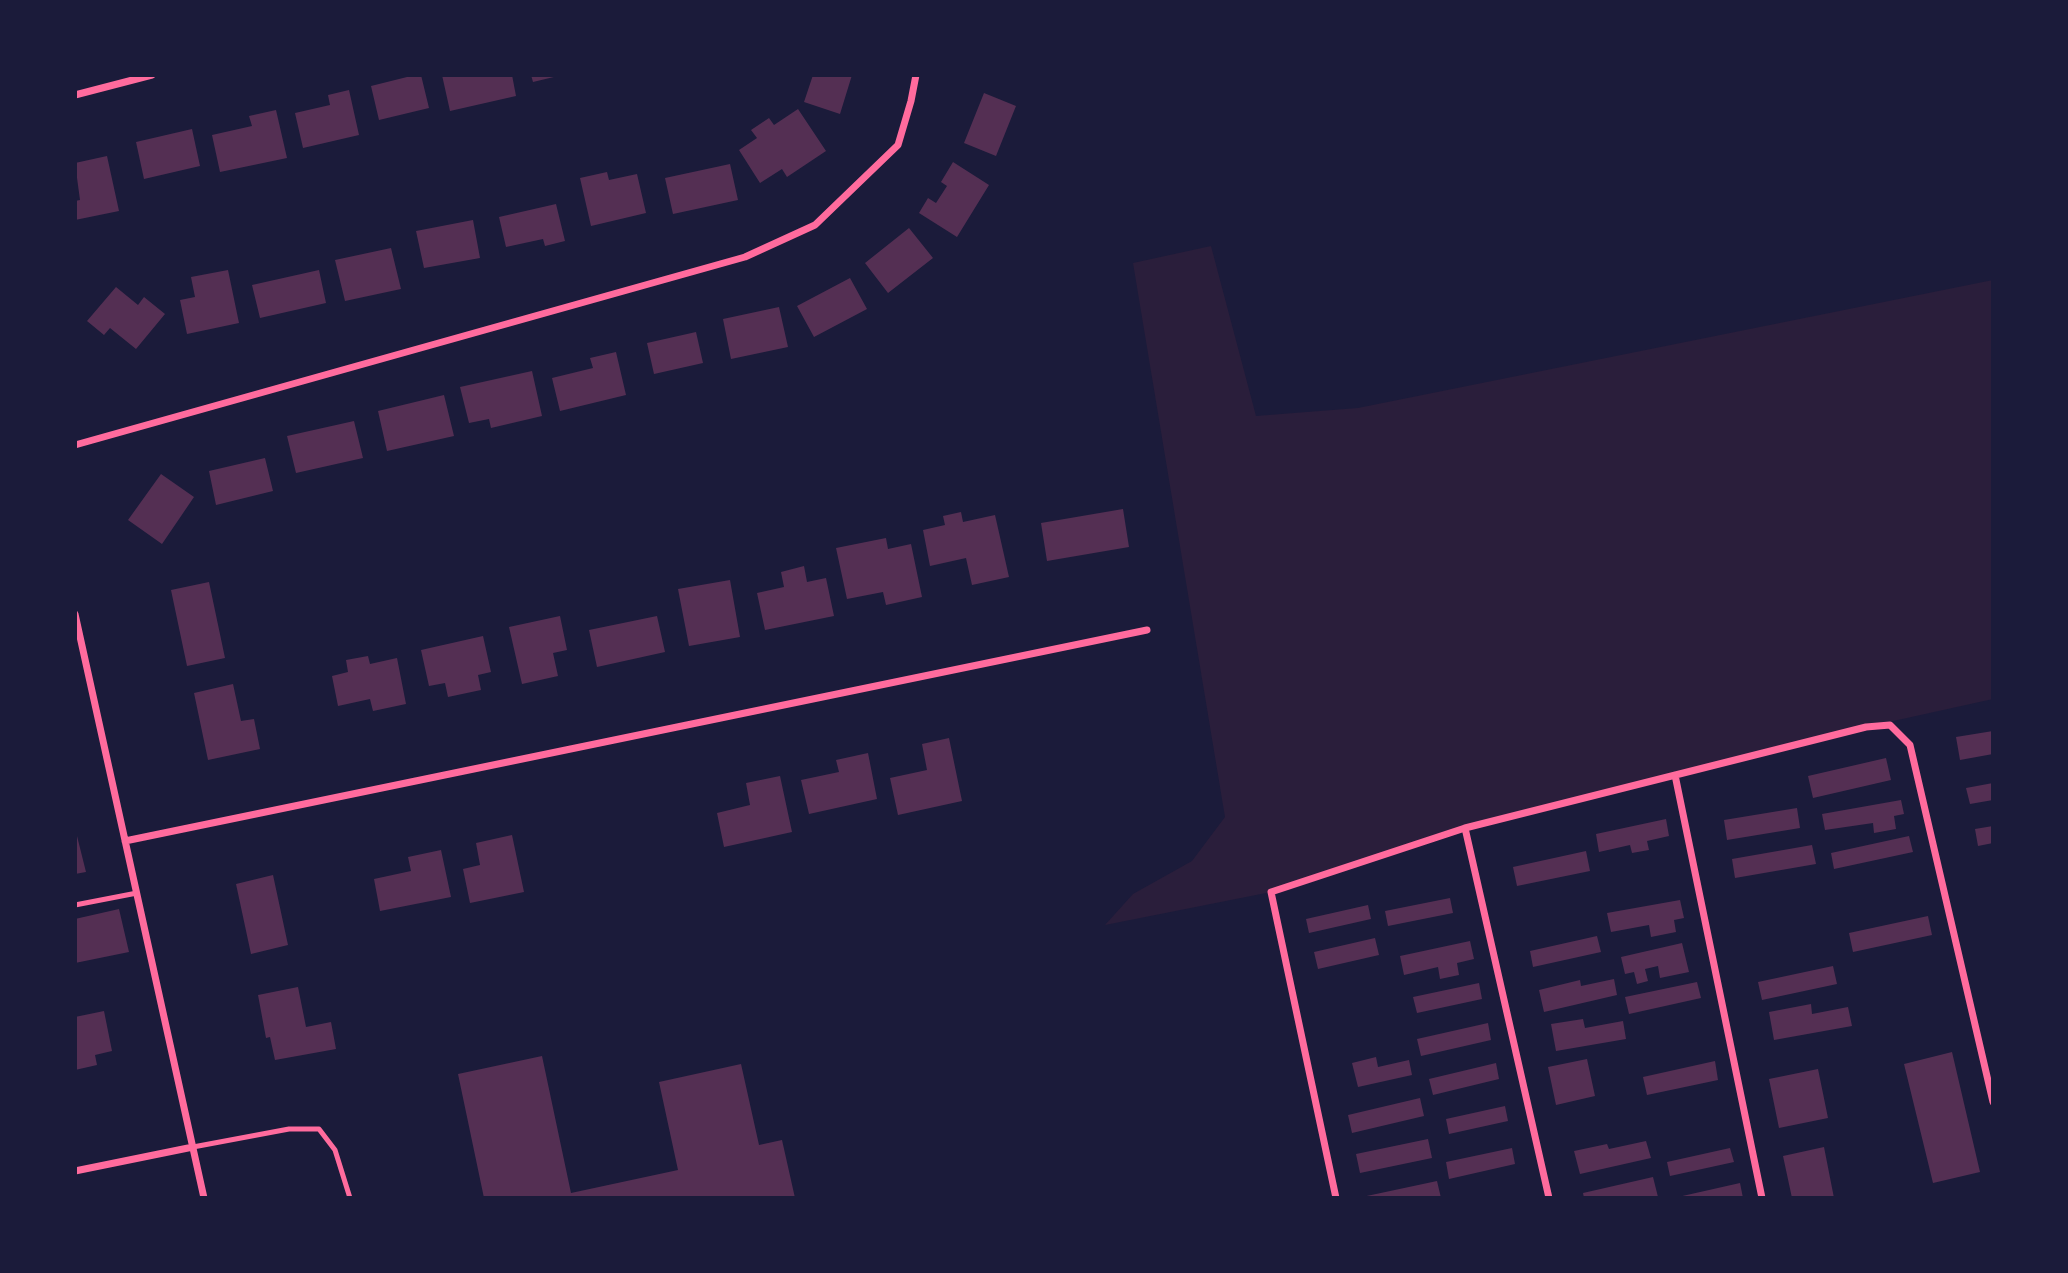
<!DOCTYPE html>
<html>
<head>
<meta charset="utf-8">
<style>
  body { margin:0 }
  #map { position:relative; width:2068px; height:1273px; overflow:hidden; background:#1b1b3a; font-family:"Noto Serif",serif }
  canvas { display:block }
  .frame { position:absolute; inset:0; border:77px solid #1b1b3a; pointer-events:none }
</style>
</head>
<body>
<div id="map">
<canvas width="2068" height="1273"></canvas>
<div class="frame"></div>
</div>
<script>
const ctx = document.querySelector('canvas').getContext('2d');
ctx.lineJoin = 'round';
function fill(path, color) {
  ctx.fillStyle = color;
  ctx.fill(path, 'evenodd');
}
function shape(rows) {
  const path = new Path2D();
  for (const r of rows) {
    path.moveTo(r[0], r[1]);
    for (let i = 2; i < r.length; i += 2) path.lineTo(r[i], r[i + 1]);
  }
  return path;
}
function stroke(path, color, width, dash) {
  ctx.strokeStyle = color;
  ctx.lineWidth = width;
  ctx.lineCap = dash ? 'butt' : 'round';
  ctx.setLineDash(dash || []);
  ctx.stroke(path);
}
const green = shape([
  [1211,246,1256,416,1358,408,1993,280,1993,699,1866,727,1465,828,1271,892,1105,925,1133,894,1192,861,1225,817,1133,263]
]);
const building = shape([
  [415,75,421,75,429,108,379,120,371,86],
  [442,75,512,75,516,96,450,111],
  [531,75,558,75,558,76,533,82],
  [813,75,852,75,840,114,804,102],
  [349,90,359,135,303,148,295,113,330,105,328,95],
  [984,93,1016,106,996,156,964,143],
  [798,109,826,151,787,177,782,169,760,183,739,150,757,138,751,130,769,118,774,125],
  [276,110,287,158,220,172,212,135,252,126,249,116],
  [192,129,200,166,144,179,136,142],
  [107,156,119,211,75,220,75,201,80,200,75,163],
  [953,162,989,185,957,237,919,213,928,198,936,203,947,186,941,182],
  [730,164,738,200,673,214,665,178],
  [607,172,609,180,637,174,646,213,591,226,580,178],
  [556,204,565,241,545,246,543,239,506,247,499,217],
  [473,220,480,258,424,268,416,231],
  [909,228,933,258,888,293,865,263],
  [391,248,401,289,345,301,335,260],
  [228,270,239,323,187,334,180,300,195,297,191,277],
  [319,270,326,303,260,318,252,285],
  [850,278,867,309,814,337,797,306],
  [116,287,138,305,144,297,165,314,136,349,110,328,104,335,87,321],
  [779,307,788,347,731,359,723,319],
  [696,332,703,363,654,374,647,343],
  [616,352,626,395,560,411,552,378,593,368,590,358],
  [532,371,542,416,491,428,489,419,469,423,460,387],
  [444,395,454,436,387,451,378,411],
  [354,421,363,458,296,473,287,436],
  [265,458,273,491,216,505,209,471],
  [161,474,194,497,162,544,128,520],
  [1123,509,1129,547,1047,561,1041,523],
  [961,512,963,522,995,515,1009,577,972,585,966,558,930,566,923,530,945,525,943,516],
  [886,538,888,549,911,544,922,597,886,605,883,592,847,599,836,548],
  [804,566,807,582,826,578,834,616,765,630,757,593,784,587,781,572],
  [730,580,740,637,689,646,678,589],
  [209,582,225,658,187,666,171,590],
  [560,616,567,650,553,653,558,676,522,684,509,627],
  [657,616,665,652,597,667,589,630],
  [483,636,491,672,478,675,481,690,448,697,445,683,429,686,421,650],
  [368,656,370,664,397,658,406,704,373,711,370,699,338,706,332,676,348,672,346,660],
  [233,684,241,721,254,719,260,749,208,760,194,693],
  [1993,731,1993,754,1960,760,1956,737],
  [949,738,962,801,898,815,890,778,927,770,922,744],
  [868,753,877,799,809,814,801,780,839,772,836,760],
  [1886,758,1891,780,1813,798,1808,776],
  [780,776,792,832,724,847,717,813,750,805,746,783],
  [1993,783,1993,800,1970,804,1966,788],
  [1901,800,1904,814,1894,816,1896,829,1874,833,1873,823,1825,830,1822,814],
  [1797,808,1800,828,1727,840,1724,820],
  [1666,819,1669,836,1647,841,1649,850,1632,853,1630,845,1599,852,1596,834],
  [1993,826,1993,843,1978,846,1975,829],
  [75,828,86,872,75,874],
  [512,835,524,892,470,903,463,869,480,865,476,843],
  [1909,836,1913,852,1834,869,1831,853],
  [1812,845,1816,864,1735,878,1732,859],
  [441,850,451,897,380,911,374,879,411,871,408,857],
  [1586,851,1590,871,1517,886,1513,867],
  [273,875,288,945,251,954,236,884],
  [1450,898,1453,913,1388,926,1385,911],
  [1680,900,1684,918,1674,920,1676,932,1651,937,1649,925,1611,932,1607,913],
  [1368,905,1371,919,1309,933,1306,919],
  [119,909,129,952,75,963,75,919],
  [1928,916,1932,935,1853,952,1849,933],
  [1597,936,1601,952,1533,967,1530,951],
  [1375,938,1379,955,1318,969,1314,952],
  [1470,941,1474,959,1457,963,1459,975,1440,979,1438,967,1404,975,1400,956],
  [1682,943,1689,972,1660,978,1658,966,1645,969,1648,981,1637,984,1634,972,1625,974,1621,957],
  [1833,966,1837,984,1762,1000,1758,982],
  [1614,979,1617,995,1544,1012,1539,990,1580,980,1581,986],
  [1697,982,1701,998,1629,1014,1625,997],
  [1479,983,1482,999,1417,1013,1413,997],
  [298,987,306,1027,331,1022,336,1049,275,1060,270,1037,266,1038,258,995],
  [1811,1004,1812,1014,1848,1007,1852,1026,1774,1040,1769,1012],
  [104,1011,112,1051,95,1055,97,1065,75,1070,75,1017],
  [1583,1019,1585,1028,1623,1021,1626,1039,1556,1051,1551,1024],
  [1488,1023,1491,1040,1421,1056,1417,1039],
  [1952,1052,1980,1172,1933,1183,1904,1064],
  [542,1056,571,1193,678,1170,659,1082,741,1064,759,1145,782,1140,795,1198,484,1198,458,1074],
  [1376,1057,1378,1067,1409,1060,1412,1075,1358,1087,1352,1063],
  [1587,1059,1595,1096,1556,1105,1548,1067],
  [1715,1061,1718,1080,1647,1095,1643,1077],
  [1496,1063,1499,1079,1433,1095,1429,1079],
  [1818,1069,1828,1118,1779,1128,1769,1079],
  [1420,1098,1424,1116,1352,1133,1348,1115],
  [1505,1106,1508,1121,1449,1134,1446,1119],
  [1428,1139,1432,1158,1360,1173,1356,1154],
  [1646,1141,1651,1158,1580,1174,1574,1151,1607,1144,1609,1149],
  [1824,1147,1834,1198,1792,1198,1783,1156],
  [1512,1148,1515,1164,1449,1179,1446,1162],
  [1730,1148,1734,1162,1670,1176,1667,1162],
  [1653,1177,1658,1197,1584,1198,1583,1193],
  [1437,1181,1441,1198,1363,1198,1362,1197],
  [1740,1183,1743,1198,1678,1198,1678,1197]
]);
const service = shape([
  [75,905,137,893],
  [193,1147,289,1129,319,1129,335,1150,350,1198]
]);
const minor = shape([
  [75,95,152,75],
  [75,445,745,257,815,225,898,145,911,101,916,75],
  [75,614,204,1198],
  [1675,775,1762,1198],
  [1465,828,1549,1198],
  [125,841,1147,630],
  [75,1171,193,1147],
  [1336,1198,1271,892,1465,828,1866,727,1890,725,1910,745,1993,1102]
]);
fill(green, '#2a1e3b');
fill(building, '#542f53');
stroke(service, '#ff6b9d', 5);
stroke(minor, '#ff6b9d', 7);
</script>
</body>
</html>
